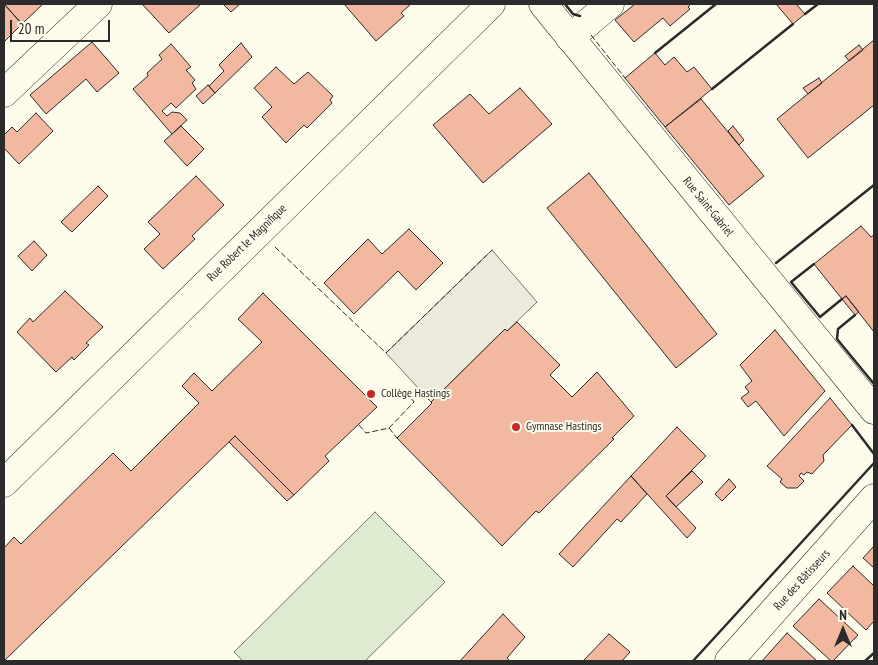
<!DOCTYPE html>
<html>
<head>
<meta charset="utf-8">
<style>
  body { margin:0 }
  #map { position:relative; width:878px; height:665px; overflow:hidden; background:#fdfbea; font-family:"PT Sans Narrow",sans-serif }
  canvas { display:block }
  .frame { position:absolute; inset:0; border:5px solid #2b2b2b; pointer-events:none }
  .north { position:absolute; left:818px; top:605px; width:50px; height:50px; -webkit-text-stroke:4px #fdfbea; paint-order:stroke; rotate:0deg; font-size:14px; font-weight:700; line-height:20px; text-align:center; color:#2b2b2b }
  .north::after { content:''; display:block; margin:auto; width:18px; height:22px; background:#2b2b2b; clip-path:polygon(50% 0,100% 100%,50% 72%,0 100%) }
  .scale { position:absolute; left:10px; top:20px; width:100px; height:22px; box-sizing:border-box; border:2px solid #2b2b2b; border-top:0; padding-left:6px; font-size:15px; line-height:18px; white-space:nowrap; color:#2b2b2b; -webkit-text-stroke:4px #fdfbea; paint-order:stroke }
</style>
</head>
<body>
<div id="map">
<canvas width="878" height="665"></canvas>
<div class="frame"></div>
<div class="north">N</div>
<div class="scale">20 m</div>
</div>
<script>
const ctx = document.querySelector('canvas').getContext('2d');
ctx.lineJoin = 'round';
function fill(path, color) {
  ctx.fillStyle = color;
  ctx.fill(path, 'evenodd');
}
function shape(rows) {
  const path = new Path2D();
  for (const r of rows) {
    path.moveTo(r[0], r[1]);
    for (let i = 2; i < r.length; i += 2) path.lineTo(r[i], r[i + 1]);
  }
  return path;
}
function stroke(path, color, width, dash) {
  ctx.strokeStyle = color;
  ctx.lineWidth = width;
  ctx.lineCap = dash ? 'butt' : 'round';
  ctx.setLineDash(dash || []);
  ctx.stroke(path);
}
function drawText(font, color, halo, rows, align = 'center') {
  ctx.font = font + ' "PT Sans Narrow",sans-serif';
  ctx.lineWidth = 4;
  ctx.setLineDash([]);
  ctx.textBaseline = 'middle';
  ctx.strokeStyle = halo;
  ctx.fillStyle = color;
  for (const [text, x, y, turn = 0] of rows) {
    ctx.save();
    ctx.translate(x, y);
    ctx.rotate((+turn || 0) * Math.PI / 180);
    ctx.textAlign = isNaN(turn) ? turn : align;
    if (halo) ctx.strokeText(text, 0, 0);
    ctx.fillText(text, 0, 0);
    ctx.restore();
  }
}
const green = shape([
  [375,512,445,582,365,661,243,661,234,652,375,512]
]);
const parking = shape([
  [492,250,537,302,507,331,505,329,431,402,386,353,492,250]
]);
const building = shape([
  [4,4,43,4,22,24,4,4],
  [4,4,22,24,4,42,4,4],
  [142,4,201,4,169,33,142,4],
  [223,4,240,4,231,12,223,4],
  [344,4,411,4,401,13,404,16,376,41,344,4],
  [635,4,691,4,688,7,690,9,670,26,663,18,634,42,615,20,635,4],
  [776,4,796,4,805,14,793,24,776,4],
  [874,40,874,105,808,158,777,119,874,40],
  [92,42,119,73,97,92,86,79,46,114,30,95,92,42],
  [241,43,252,57,215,93,209,86,224,71,219,65,241,43],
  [171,44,191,67,186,70,195,80,192,83,196,89,176,108,171,103,162,111,167,116,172,112,180,113,187,120,172,134,133,89,148,76,147,73,162,59,159,55,171,44],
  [859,45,863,50,849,61,845,56,859,45],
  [655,53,665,65,674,57,687,72,694,67,712,89,665,127,625,78,655,53],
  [276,67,294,84,308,72,333,96,330,100,332,103,307,128,304,125,286,143,262,117,272,107,254,88,276,67],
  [819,78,822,83,808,94,803,88,819,78],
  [208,85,215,93,203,104,196,96,208,85],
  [520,88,552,124,483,183,433,125,470,94,489,114,520,88],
  [701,99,764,176,729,205,665,127,701,99],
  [36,113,53,131,19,164,4,148,4,135,12,127,17,132,36,113],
  [181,126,204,149,187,166,164,141,181,126],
  [733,126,744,140,739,145,728,131,733,126],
  [589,173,717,334,676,368,547,208,589,173],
  [196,176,224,205,192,236,195,239,163,269,144,249,160,234,148,222,196,176],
  [98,186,108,196,72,232,61,222,98,186],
  [861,226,871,237,874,235,874,332,846,296,842,299,814,264,861,226],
  [409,229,443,263,416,290,398,271,354,314,324,283,368,239,382,254,409,229],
  [34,241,47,255,32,271,18,256,34,241],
  [65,291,103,327,86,343,89,345,74,360,72,357,56,372,17,332,30,318,33,322,65,291],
  [263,293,377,407,325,456,329,461,294,495,235,436,4,661,4,548,14,537,21,544,113,453,131,471,199,403,182,386,194,373,212,391,262,342,238,319,263,293],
  [846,296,859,312,855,315,842,299,846,296],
  [517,322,560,365,550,375,572,397,597,372,634,416,612,438,614,439,539,513,536,511,502,546,397,438,432,403,431,402,505,329,507,331,517,322],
  [775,330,825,391,784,436,756,401,748,407,741,398,749,392,745,387,752,381,740,365,775,330],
  [830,398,852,425,823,455,824,461,812,474,807,472,804,475,801,473,799,476,804,481,797,488,787,488,780,482,782,479,767,466,830,398],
  [677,427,706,456,666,496,696,528,687,538,631,476,677,427],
  [235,436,294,495,287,501,229,442,235,436],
  [692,471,703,482,676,507,666,496,692,471],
  [631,476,647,494,621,522,617,519,573,567,559,554,631,476],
  [729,479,736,487,722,501,715,494,729,479],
  [874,546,874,568,863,558,874,546],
  [853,566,874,586,874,621,866,630,827,593,853,566],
  [819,599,858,635,833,661,831,661,793,626,819,599],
  [503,614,525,637,507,658,510,661,460,661,503,614],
  [787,633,817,661,762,661,787,633],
  [609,634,630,652,622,661,583,661,609,634]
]);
const minor = shape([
  [570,38,610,4],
  [4,93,98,4],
  [4,483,491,4],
  [729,661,874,498]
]);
const tertiary = shape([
  [543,4,874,410]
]);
const fence = shape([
  [591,35,625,78],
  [275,247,386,353,492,250],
  [359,425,366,433,389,428,397,438],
  [389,428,414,402,411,398,421,391,431,402]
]);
const wall = shape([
  [565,4,573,14,580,16],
  [805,14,818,4],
  [655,53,716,4],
  [712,89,793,24],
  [776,263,874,185],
  [814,264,791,282,820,317,842,299],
  [855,315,838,329,837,339,874,384],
  [852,425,874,454],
  [693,661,874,463],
  [865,661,874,653]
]);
const markers = [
  [371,394,5,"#c62828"],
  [516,427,5,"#c62828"]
];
const streetNames = [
  ["Rue Saint-Gabriel",708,207,51],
  ["Rue Robert le Magnifique",247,243,-44],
  ["Rue des Bâtisseurs",802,580,-48]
];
const poiNames = [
  ["Collège Hastings",381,394],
  ["Gymnase Hastings",526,427]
];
fill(green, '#deebd1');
stroke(green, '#74746e', 1);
fill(parking, '#eceadb');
stroke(parking, '#74746e', 1);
fill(building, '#f2b8a0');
stroke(building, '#2b2b2b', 1);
stroke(minor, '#2b2b2b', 29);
stroke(tertiary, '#2b2b2b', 29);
stroke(minor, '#fdfbea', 28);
stroke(tertiary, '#fdfbea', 28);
stroke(fence, '#2b2b2b', 1, [6, 2.5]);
stroke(wall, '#2b2b2b', 2.5);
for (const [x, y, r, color] of markers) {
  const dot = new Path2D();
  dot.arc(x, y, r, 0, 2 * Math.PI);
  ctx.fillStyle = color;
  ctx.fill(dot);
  stroke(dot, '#fdfbea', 2);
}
drawText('12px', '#2b2b2b', '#fdfbea', streetNames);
drawText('12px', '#2b2b2b', '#fdfbea', poiNames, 'left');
</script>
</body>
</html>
